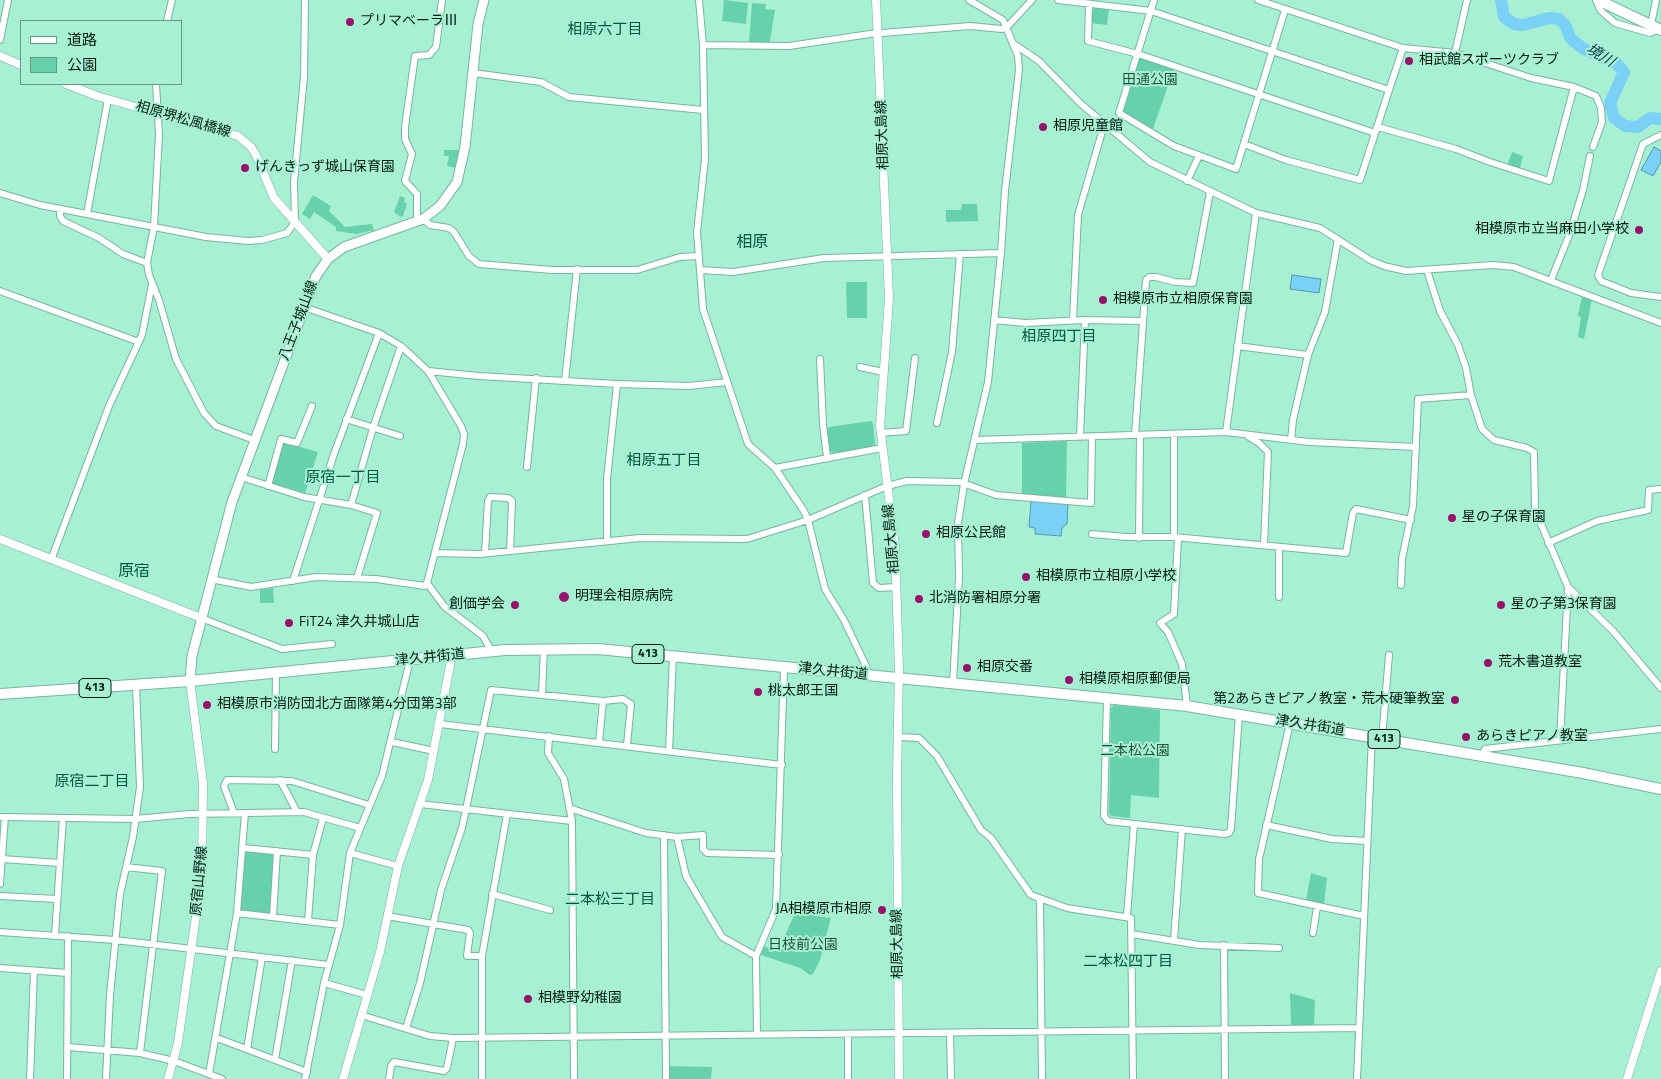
<!DOCTYPE html>
<html>
<head>
<meta charset="utf-8">
<style>
  body { margin:0 }
  #map { position:relative; width:1661px; height:1079px; overflow:hidden; background:#a8f0d3; font-family:"Titillium Web","Noto Sans JP",sans-serif }
  canvas { display:block }
  .legend { position:absolute; left:20px; top:20px; width:162px; height:65px; box-sizing:border-box; background:#a8f0d3; border:1px solid #659b86; margin:0; padding:6px 9px; list-style:none; font-size:15px; color:#001c12 }
  .legend li { display:flex; align-items:center; gap:10px; height:25px }
  .legend b { width:25px; border:1px solid #659b86 }
</style>
</head>
<body>
<div id="map">
<canvas width="1661" height="1079"></canvas>
<ul class="legend">
<li><b style="height:6px;background:#fff"></b>道路</li>
<li><b style="height:14px;background:#66d1aa"></b>公園</li>
</ul>
</div>
<script>
const ctx = document.querySelector('canvas').getContext('2d');
ctx.lineJoin = 'round';
function fill(path, color) {
  ctx.fillStyle = color;
  ctx.fill(path, 'evenodd');
}
function shape(rows) {
  const path = new Path2D();
  for (const r of rows) {
    path.moveTo(r[0], r[1]);
    for (let i = 2; i < r.length; i += 2) path.lineTo(r[i], r[i + 1]);
  }
  return path;
}
function stroke(path, color, width, dash) {
  ctx.strokeStyle = color;
  ctx.lineWidth = width;
  ctx.lineCap = dash ? 'butt' : 'round';
  ctx.setLineDash(dash || []);
  ctx.stroke(path);
}
function drawText(font, color, halo, rows, align = 'center') {
  ctx.font = font + ' "Titillium Web","Noto Sans JP",sans-serif';
  ctx.lineWidth = 4;
  ctx.setLineDash([]);
  ctx.textBaseline = 'middle';
  ctx.strokeStyle = halo;
  ctx.fillStyle = color;
  for (const [text, x, y, turn = 0] of rows) {
    ctx.save();
    ctx.translate(x, y);
    ctx.rotate((+turn || 0) * Math.PI / 180);
    ctx.textAlign = isNaN(turn) ? turn : align;
    if (halo) ctx.strokeText(text, 0, 0);
    ctx.fillText(text, 0, 0);
    ctx.restore();
  }
}
const green = shape([
  [724,0,748,3,746,24,722,21],
  [752,3,766,4,765,9,775,10,770,41,768,43,749,42],
  [1094,8,1109,9,1107,25,1091,23,1092,10],
  [1138,56,1174,68,1153,129,1122,111],
  [444,150,460,150,456,168,447,166,449,156,444,156],
  [1512,152,1523,156,1520,168,1517,169,1507,166],
  [313,195,331,206,329,211,345,227,372,224,374,230,357,234,336,231,336,227,314,212,310,219,302,214],
  [400,196,405,198,404,202,407,204,403,216,401,217,394,212],
  [962,204,977,204,978,221,946,222,946,210,961,210],
  [846,282,867,282,867,318,847,318],
  [1582,296,1592,299,1584,339,1578,337,1581,317,1578,316],
  [871,421,873,423,875,444,873,448,833,453,830,451,827,429,829,427],
  [1067,441,1066,498,1022,494,1022,443],
  [283,442,318,452,305,493,272,483],
  [273,588,274,603,260,603,260,590],
  [1114,705,1160,710,1159,798,1131,795,1130,818,1111,816,1109,814,1111,708],
  [244,848,277,851,273,917,237,913],
  [1311,873,1327,878,1324,904,1306,901],
  [795,913,831,918,820,960,813,974,810,975,800,968,761,955,764,946,778,952],
  [1290,993,1315,1000,1314,1026,1291,1025],
  [666,1066,712,1067,711,1079,666,1079]
]);
const water = shape([
  [1654,147,1661,151,1661,162,1653,176,1641,170,1654,147],
  [1292,275,1321,279,1319,293,1290,289,1292,275],
  [1031,501,1068,504,1067,524,1062,528,1061,536,1035,534,1035,528,1029,527,1031,501]
]);
const river = shape([
  [1501,0,1504,17,1514,24,1523,25,1549,18,1559,19,1565,25,1571,39,1584,49,1616,63,1624,72,1610,103,1614,118,1625,126,1638,127,1650,118,1661,119]
]);
const minor = shape([
  [699,0,703,45,705,159,697,232,703,309,748,444,775,468,804,511,808,520,825,589,844,620,866,666,868,675],
  [1058,0,1151,11,1389,90,1403,48,1455,53,1531,78,1574,87,1596,96,1601,108,1602,122,1593,147],
  [1154,0,1119,113,1174,146,1236,169,1285,10],
  [1258,0,1403,48],
  [1596,0,1601,11,1615,23,1650,33,1659,29],
  [1089,4,1088,41,1138,54,1375,133],
  [167,21,172,0],
  [1651,25,1656,0],
  [0,40,8,0],
  [1014,44,1039,61,1081,104,1150,162,1256,213,1320,228,1370,260,1384,266,1406,271,1493,265,1514,267,1661,323],
  [703,45,789,46,870,34,970,26,1002,29,1007,27,1032,0],
  [1455,53,1467,0],
  [473,73,541,82,569,97,703,110],
  [156,84,159,135,154,226,147,263,149,275,159,300,176,359,204,413,216,426,254,440],
  [1378,127,1456,149,1490,162,1549,181,1574,87],
  [1661,135,1643,144,1598,275,1601,281,1631,293,1661,297],
  [1244,144,1286,160,1360,180,1389,90],
  [1187,181,1199,156],
  [0,193,40,205,206,237,248,241,262,240,287,233,295,222,294,182,304,77,305,0],
  [60,209,60,216,63,221,99,238,123,254,147,263],
  [87,214,108,99],
  [423,219,430,225,449,228,454,232,469,256,479,264,552,270,637,270,680,257,698,256],
  [417,222,417,194,405,181,412,154,405,139,405,127,415,56,429,55,436,47,442,0],
  [700,270,733,272,824,258,1001,253],
  [1427,270,1440,311,1458,345,1466,368,1471,395,1482,429,1494,440,1527,448,1534,452,1535,510,1568,587,1613,631,1661,688],
  [1551,280,1570,233,1583,190,1590,156],
  [0,291,139,342],
  [994,320,1025,323,1085,320,1143,321],
  [1073,320,1078,215,1104,125],
  [1237,346,1308,355],
  [820,359,823,425,827,457],
  [860,367,883,372],
  [428,371,479,376,617,384,689,386,727,382],
  [565,381,577,269],
  [346,419,400,436],
  [937,423,952,352,960,254],
  [1226,432,1256,213],
  [880,433,906,431,915,358],
  [1135,435,1146,280,1149,277,1156,277,1175,282,1193,283,1210,192],
  [1080,436,1085,320],
  [1249,437,1259,443,1268,452,1264,544],
  [975,440,1226,432,1309,442,1416,447],
  [1291,440,1293,420,1308,355,1325,312,1338,239],
  [527,467,536,378],
  [775,468,882,448],
  [241,477,304,497,351,505,377,513,357,578],
  [268,486,281,439,297,443,312,406],
  [865,495,873,583,879,588,896,587],
  [351,505,373,428,401,346],
  [1092,534,1126,537,1174,537,1346,553,1353,513,1356,509,1411,520],
  [1174,537,1174,434],
  [1139,538,1140,435],
  [1178,538,1174,614,1160,623,1168,632,1182,664,1187,706],
  [607,539,607,479,617,384],
  [1548,543,1597,521,1648,510,1649,490,1661,489],
  [435,553,480,554,640,538,747,539,808,520,887,486,907,481,960,482,996,495,1091,503,1092,436],
  [485,553,488,501,490,497,508,498,512,501,510,551],
  [51,560,109,406,142,335,152,284],
  [211,579,251,587,316,577,376,579,425,586,427,583,463,444,464,434,461,426,428,371,401,346,379,333,304,307],
  [293,581,334,454,379,333],
  [427,583,444,606,483,636,492,652],
  [1401,585,1402,559,1413,506,1418,399,1471,395],
  [1279,597,1279,547],
  [201,618,282,649,332,644],
  [953,683,959,577,958,523,964,484,988,382,1001,253,1005,191,1019,70,1018,56,1003,20,969,0],
  [542,694,544,648],
  [1107,699,1104,816,1108,821,1224,834,1229,833,1231,829,1239,714],
  [603,701,623,699,631,704,627,745],
  [1290,723,1259,859,1258,893,1364,916],
  [440,724,782,765],
  [549,736,548,753,564,779,572,821,574,1079],
  [899,737,919,738,937,756,981,830,991,838,1031,895,1067,908,1131,918,1133,1079],
  [1382,739,1389,655],
  [1560,740,1568,587],
  [392,742,434,751],
  [275,749,276,673],
  [669,751,673,656],
  [1482,756,1485,749,1661,729],
  [280,780,297,812],
  [420,804,572,821],
  [569,808,646,833,677,837,703,835,703,849,707,853,779,855],
  [234,813,224,786,227,780,292,781,369,805],
  [0,817,135,819,189,814,304,812,360,828],
  [1266,825,1332,839,1367,841],
  [664,835,666,1079],
  [677,837,686,876,722,937,756,956],
  [244,848,313,855],
  [350,853,398,866],
  [2,859,60,863],
  [126,867,162,871,140,1053],
  [0,884,5,817],
  [492,894,550,910],
  [0,896,57,899],
  [1040,899,1042,1079],
  [237,913,340,925],
  [387,916,468,930,470,933,467,956,482,956],
  [1127,916,1134,824],
  [273,917,277,851],
  [308,921,313,855,323,818],
  [0,932,115,940,329,965],
  [1313,933,1317,907],
  [1132,934,1199,945,1279,948],
  [55,935,63,818],
  [1174,940,1182,829],
  [1224,945,1225,1079],
  [0,968,68,973],
  [324,983,367,995],
  [361,1015,430,1036,453,1038,1359,1028],
  [406,1028,420,983,441,890,462,828,491,690,603,701,599,742],
  [950,1033,951,1079],
  [848,1034,848,1079],
  [757,1035,756,956,776,909,784,667],
  [217,1038,307,1072],
  [68,1047,140,1053,174,1061,222,1079],
  [247,1049,262,957],
  [275,1060,292,960],
  [209,1074,237,913,245,813],
  [30,1079,34,971],
  [67,1079,68,936],
  [106,1079,110,995,120,894,133,837,140,787,136,685],
  [305,1079,324,983,340,925,350,853,382,776,410,660],
  [389,1079,391,1066,394,1062,444,1071,447,1068,453,1038],
  [482,1079,482,956,507,814],
  [1357,1079,1372,737]
]);
const tertiary = shape([
  [876,0,889,298,880,426,895,546,899,670,897,775,899,1079],
  [0,56,21,65],
  [66,84,97,96,238,136,251,147,256,155,274,198,328,259],
  [0,539,201,618],
  [168,1079,178,1043,202,874,203,783,190,681],
  [343,1079,380,952,398,866,428,780,452,655],
  [1627,1079,1661,971]
]);
const secondary = shape([
  [190,681,192,656,232,502,316,276,328,259,344,247,423,219,440,206,457,182,465,147,478,24,484,0]
]);
const primary = shape([
  [1598,0,1661,30]
]);
const trunk = shape([
  [0,694,190,681,505,650,598,649,1187,706,1583,773,1661,789]
]);
const markers = [
  [350,22,5,"#971369"],
  [1409,61,5,"#971369"],
  [1043,127,5,"#971369"],
  [245,168,5,"#971369"],
  [1639,230,5,"#971369"],
  [1103,300,5,"#971369"],
  [1452,518,5,"#971369"],
  [926,534,5,"#971369"],
  [1026,577,5,"#971369"],
  [564,597,6,"#971369"],
  [919,599,5,"#971369"],
  [515,605,5,"#971369"],
  [1501,605,5,"#971369"],
  [289,623,5,"#971369"],
  [1488,663,5,"#971369"],
  [967,668,5,"#971369"],
  [1069,680,5,"#971369"],
  [758,692,5,"#971369"],
  [1455,700,5,"#971369"],
  [207,705,5,"#971369"],
  [1466,737,5,"#971369"],
  [882,910,5,"#971369"],
  [528,999,5,"#971369"]
];
const shields = [
  [648,654,32],
  [95,688,32],
  [1384,739,32]
];
const shieldNames = [
  ["413",648,654],
  ["413",95,688],
  ["413",1384,739]
];
const poiNames = [
  ["プリマベーラⅢ",360,22],
  ["相武館スポーツクラブ",1419,61],
  ["相原児童館",1053,127],
  ["げんきっず城山保育園",255,168],
  ["相模原市立当麻田小学校",1629,230,"right"],
  ["相模原市立相原保育園",1113,300],
  ["星の子保育園",1462,518],
  ["相原公民館",936,534],
  ["相模原市立相原小学校",1036,577],
  ["明理会相原病院",575,597],
  ["北消防署相原分署",929,599],
  ["創価学会",505,605,"right"],
  ["星の子第3保育園",1511,605],
  ["FiT24 津久井城山店",299,623],
  ["荒木書道教室",1498,663],
  ["相原交番",977,668],
  ["相模原相原郵便局",1079,680],
  ["桃太郎王国",768,692],
  ["第2あらきピアノ教室・荒木硬筆教室",1445,700,"right"],
  ["相模原市消防団北方面隊第4分団第3部",217,705],
  ["あらきピアノ教室",1476,737],
  ["JA相模原市相原",872,910,"right"],
  ["相模野幼稚園",538,999]
];
const parkNames = [
  ["田通公園",1150,81],
  ["二本松公園",1135,752],
  ["日枝前公園",803,946]
];
const streetNames = [
  ["相原堺松風橋線",183,120,16],
  ["相原大島線",883,135,-92],
  ["八王子城山線",299,321,-69],
  ["相原大島線",892,539,-95],
  ["津久井街道",430,658,-6],
  ["津久井街道",833,672,6],
  ["津久井街道",1310,726,9],
  ["原宿山野線",200,881,-85],
  ["相原大島線",898,944,-91]
];
const neighbourhoodNames = [
  ["相原六丁目",605,30],
  ["相原四丁目",1059,337],
  ["相原五丁目",664,461],
  ["原宿一丁目",343,478],
  ["原宿二丁目",92,782],
  ["二本松三丁目",610,900],
  ["二本松四丁目",1128,962]
];
const waterNames = [
  ["境川",1600,56,31]
];
const quarterNames = [
  ["相原",752,243],
  ["原宿",134,572]
];
fill(green, '#66d1aa');
fill(water, '#7ad0f5');
stroke(water, '#559ab1', 1);
stroke(river, '#7ad0f5', 12);
stroke(minor, '#72b89d', 8);
stroke(tertiary, '#72b89d', 9);
stroke(secondary, '#72b89d', 11);
stroke(primary, '#72b89d', 12);
stroke(trunk, '#72b89d', 12);
stroke(minor, '#fff', 6);
stroke(tertiary, '#fff', 8);
stroke(secondary, '#fff', 9);
stroke(primary, '#fff', 10);
stroke(trunk, '#fff', 10);
for (const [x, y, r, color] of markers) {
  const dot = new Path2D();
  dot.arc(x, y, r, 0, 2 * Math.PI);
  ctx.fillStyle = color;
  ctx.fill(dot);
  stroke(dot, '#a8f0d3', 2);
}
for (const [x, y, w] of shields) {
  const box = new Path2D();
  box.roundRect(x - w / 2, y - 9.5, w, 19, 4);
  ctx.fillStyle = '#a8f0d3';
  ctx.fill(box);
  stroke(box, '#001c12', 1);
}
drawText('bold 12px', '#001c12', null, shieldNames);
drawText('14px', '#001c12', '#a8f0d3', poiNames, 'left');
drawText('14px', '#1f503e', '#a8f0d3', parkNames);
drawText('14px', '#001c12', '#a8f0d3', streetNames);
drawText('15px', '#025841', '#a8f0d3', neighbourhoodNames);
drawText('italic 15px', '#0e4254', '#a8f0d3', waterNames);
drawText('16px', '#025841', '#a8f0d3', quarterNames);
</script>
</body>
</html>
